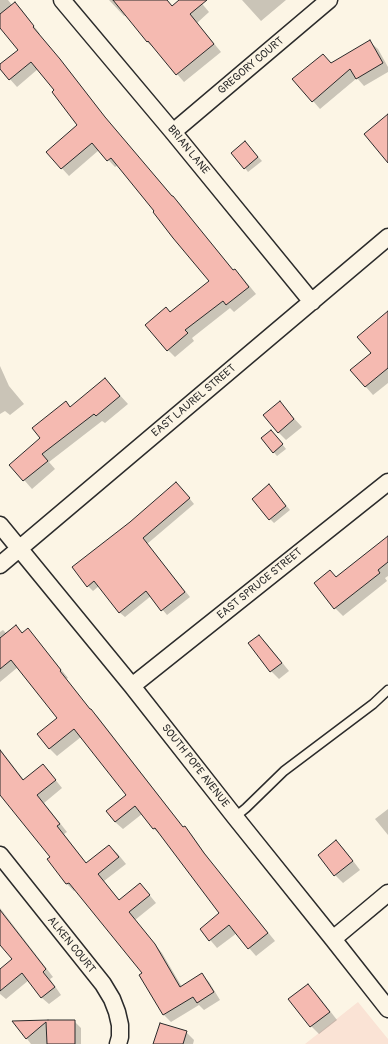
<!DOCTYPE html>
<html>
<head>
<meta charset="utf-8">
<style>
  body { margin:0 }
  canvas { display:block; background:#fcf5e5 }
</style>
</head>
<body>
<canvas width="388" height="1044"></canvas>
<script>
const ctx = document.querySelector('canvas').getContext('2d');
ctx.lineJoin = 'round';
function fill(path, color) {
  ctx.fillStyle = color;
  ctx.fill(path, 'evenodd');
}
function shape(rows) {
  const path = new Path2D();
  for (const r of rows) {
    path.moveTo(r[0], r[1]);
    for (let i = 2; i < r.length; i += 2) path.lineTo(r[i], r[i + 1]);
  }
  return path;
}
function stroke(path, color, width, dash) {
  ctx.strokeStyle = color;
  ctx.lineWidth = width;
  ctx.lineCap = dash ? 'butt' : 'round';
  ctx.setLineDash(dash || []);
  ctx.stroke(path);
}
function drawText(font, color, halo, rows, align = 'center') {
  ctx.font = font + ' Pangolin,sans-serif';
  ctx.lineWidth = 4;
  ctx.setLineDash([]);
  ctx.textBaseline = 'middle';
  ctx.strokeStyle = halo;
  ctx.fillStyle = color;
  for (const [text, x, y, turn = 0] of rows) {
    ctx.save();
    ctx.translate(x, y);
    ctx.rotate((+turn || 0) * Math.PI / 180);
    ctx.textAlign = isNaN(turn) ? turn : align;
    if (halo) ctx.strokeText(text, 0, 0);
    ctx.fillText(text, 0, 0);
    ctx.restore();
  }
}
const built = shape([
  [358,1002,388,1039,388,1044,305,1044]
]);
const shadow = shape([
  [0,0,8,0,12,5,15,3,22,10,40,34,39,34,67,68,112,126,173,197,180,204,201,231,234,271,235,270,242,277,256,294,234,312,230,308,192,338,194,341,175,357,168,350,170,313,210,281,156,211,118,165,115,167,99,150,69,176,47,152,78,125,56,91,38,69,17,87,0,68,0,65,19,50,0,26],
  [109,0,167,0,173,7,181,0,199,0,209,12,197,23,221,52,184,82,177,74,156,49,155,49,147,42,126,15,124,16],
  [242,0,286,0,261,21],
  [370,42,378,49,388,67,388,72,364,86,357,78,320,109,313,101,331,64],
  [245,142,262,161,248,172,245,168],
  [388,339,388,383,373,395,351,370],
  [0,366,9,386,24,404,10,415,5,411,0,414],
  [105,379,128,404,105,423,102,421,49,462,55,469,32,489,11,465,42,438,66,402,71,408],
  [280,403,302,427,286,440,278,432],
  [275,435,286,449,277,456,262,439],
  [181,488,194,504,147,544,190,597,167,615,151,596,125,617,119,612,99,586,93,591,88,586],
  [273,490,290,510,274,523,270,519],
  [388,537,388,576,385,578,387,581,343,616,335,608,336,577],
  [16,627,22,633,28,629,35,637,68,678,66,679,90,709,98,717,184,828,192,835,211,862,275,941,256,956,249,948,237,933,217,948,201,929,221,913,162,836,154,829,142,814,123,829,115,822,107,811,128,795,81,737,57,756,50,749,38,734,58,718,18,667,0,682,0,632,3,630,7,634],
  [259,636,267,644,289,671,279,679,271,671],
  [0,749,24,780,43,765,50,773,62,788,44,803,67,832,64,834,87,864,109,846,117,853,126,864,104,881,120,901,147,892,156,903,135,920,162,953,182,987,202,975,209,982,220,1000,204,1010,199,1005,171,1022,164,1015,144,973,76,890,74,891,67,884,48,859,51,857,0,794],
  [388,809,388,835,375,819],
  [336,841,344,849,360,870,343,883,335,875],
  [0,908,53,977,50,979,61,995,49,1004,42,998,29,980,6,999,0,994,0,970,13,959,0,943],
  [308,985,316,993,337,1020,319,1034,311,1026,289,999],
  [74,1021,81,1028,81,1044,31,1044,14,1022],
  [186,1032,194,1040,193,1044,154,1044]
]);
const building = shape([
  [113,0,167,0,172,6,179,0,207,0,190,14,214,44,176,75,148,41,147,42,113,0],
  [15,2,34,26,33,27,60,59,105,117,172,196,173,196,194,222,233,270,235,269,249,287,226,305,223,301,185,330,188,333,167,351,145,325,166,307,170,312,209,281,173,238,153,212,154,211,111,158,107,161,92,143,61,169,46,152,77,125,52,92,54,90,31,62,9,80,0,69,0,64,18,50,0,28,0,14,15,2],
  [370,40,383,63,356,79,350,69,312,102,292,79,323,54,331,63,370,40],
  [388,114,388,163,364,134,388,114],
  [245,141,258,157,244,169,231,153,245,141],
  [388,311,388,368,365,387,350,370,371,353,357,337,388,311],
  [105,378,120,396,96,416,94,414,42,454,48,461,23,481,9,465,40,438,32,428,66,401,70,407,105,378],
  [280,401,294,419,278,433,263,415,280,401],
  [271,430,283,444,273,453,261,438,271,430],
  [176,482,190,498,143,538,185,592,161,611,146,591,119,613,94,581,87,587,72,567,130,522,176,482],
  [269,484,286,506,269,520,252,499,269,484],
  [388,536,388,562,378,570,380,573,334,609,314,583,330,570,336,577,388,536],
  [16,625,22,633,28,628,61,670,60,671,90,709,91,709,183,827,185,826,204,853,268,933,248,949,229,925,209,941,200,929,219,913,155,828,153,829,135,806,115,822,106,811,126,795,74,729,49,749,37,734,57,718,11,660,0,669,0,638,16,625],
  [259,635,282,663,270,672,248,643,259,635],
  [0,750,23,780,43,764,56,780,37,795,60,824,57,826,86,863,109,845,119,857,98,874,119,900,140,883,150,895,129,912,155,944,180,987,202,973,214,992,197,1003,193,997,163,1015,139,975,142,973,69,883,66,884,47,859,50,857,0,795,0,750],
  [336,840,353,861,334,876,318,855,336,840],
  [0,910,46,969,43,972,55,987,41,998,22,973,0,991,0,969,12,959,0,945,0,910],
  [308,984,330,1012,310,1027,288,999,308,984],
  [48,1020,75,1020,75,1044,47,1044,46,1022,26,1039,12,1021,48,1020],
  [160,1023,187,1031,183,1044,153,1044,160,1023]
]);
const lane = shape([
  [235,817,246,808,284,771,373,704,388,690]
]);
const street = shape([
  [62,0,173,132,312,302],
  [173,132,329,0],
  [0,525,132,686,235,817,333,939,388,1009],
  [0,565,388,237],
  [132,686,388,482],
  [0,855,103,984,112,999,117,1012,120,1025,120,1037,118,1044],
  [333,939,388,893]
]);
const streetNames = [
  ["GREGORY COURT",251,66,-40],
  ["BRIAN LANE",188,150,51],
  ["EAST LAUREL STREET",194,401,-40],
  ["EAST SPRUCE STREET",260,584,-39],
  ["SOUTH POPE AVENUE",195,766,52],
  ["ALKEN COURT",71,945,51]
];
fill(built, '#fae3d5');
fill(shadow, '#0003');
fill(building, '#f5bab1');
stroke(building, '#2b2b2b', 1);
stroke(lane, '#2b2b2b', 11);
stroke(street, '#2b2b2b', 19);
stroke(lane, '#fcf5e5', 8);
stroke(street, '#fcf5e5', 16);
drawText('11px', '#2b2b2b', '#fcf5e5', streetNames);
</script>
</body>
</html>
